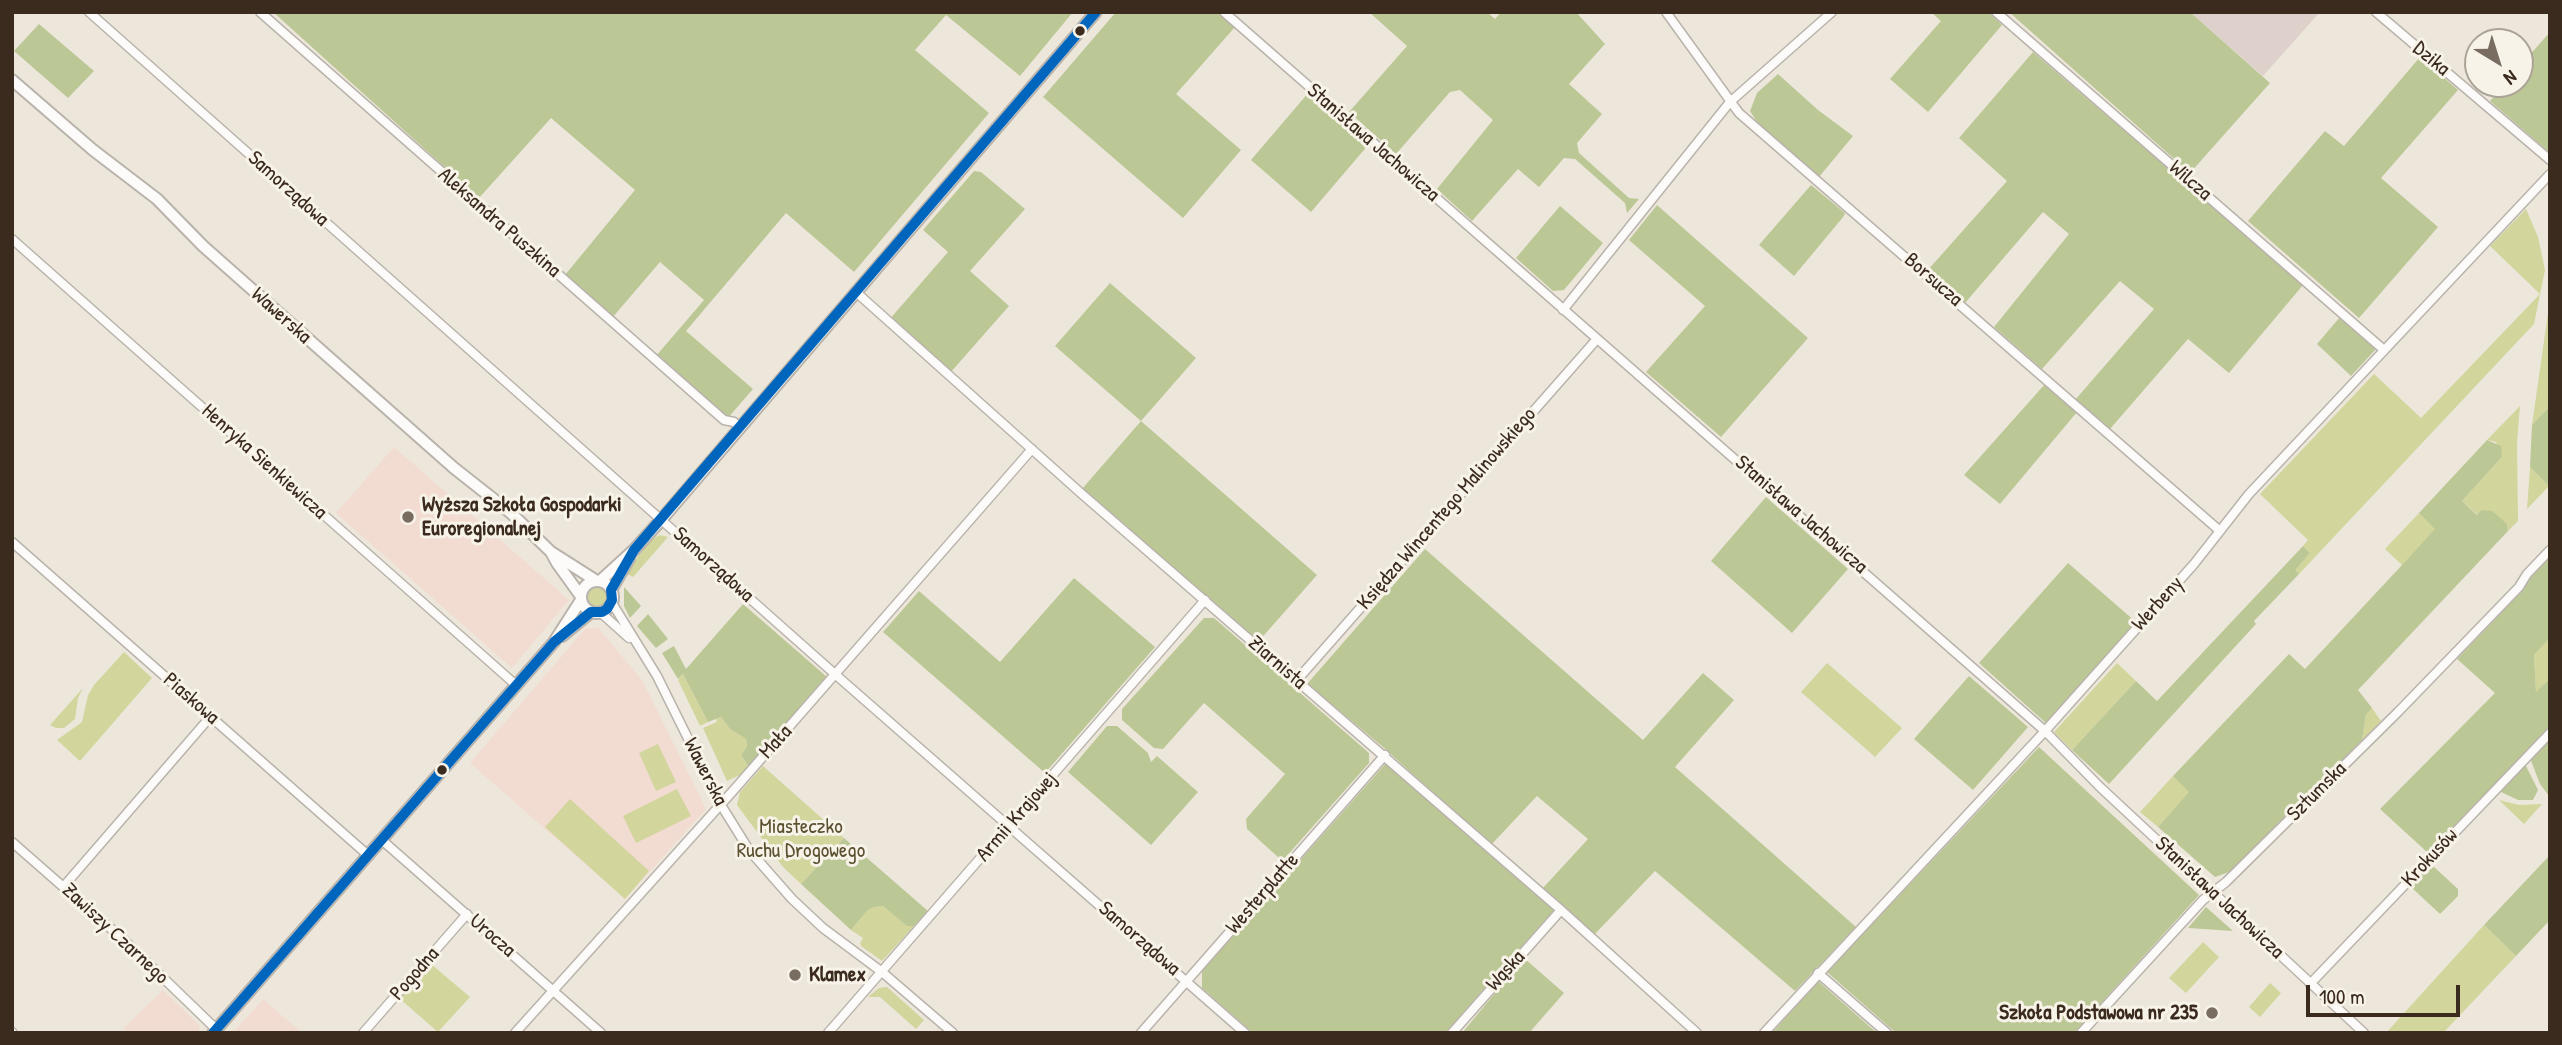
<!DOCTYPE html>
<html>
<head>
<meta charset="utf-8">
<style>
  body { margin:0 }
  #map { position:relative; width:2562px; height:1045px; overflow:hidden; background:#ede7db; font-family:"Patrick Hand",sans-serif }
  canvas { display:block }
  .frame { position:absolute; inset:0; border:14px solid #3b2a1e; pointer-events:none }
  .north { position:absolute; left:2464px; top:28px; width:70px; height:70px; box-sizing:border-box; background:#f7f3e8; border:2px solid #aca397; border-radius:50%; rotate:142deg; font-size:19px; font-weight:700; line-height:28px; text-align:center; color:#3b2a1e }
  .north::after { content:''; display:block; margin:auto; width:24px; height:32px; background:#796c60; clip-path:polygon(50% 0,100% 100%,50% 72%,0 100%) }
  .scale { position:absolute; left:2306px; top:985px; width:154px; height:32px; box-sizing:border-box; border:4px solid #3b2a1e; border-top:0; padding-left:9px; font-size:21px; line-height:24px; white-space:nowrap; color:#3b2a1e; -webkit-text-stroke:5px #f7f3e8; paint-order:stroke }
</style>
</head>
<body>
<div id="map">
<canvas width="2562" height="1045"></canvas>
<div class="frame"></div>
<div class="north">N</div>
<div class="scale">100 m</div>
</div>
<script>
const ctx = document.querySelector('canvas').getContext('2d');
ctx.lineJoin = 'round';
function fill(path, color) {
  ctx.fillStyle = color;
  ctx.fill(path, 'evenodd');
}
function shape(rows) {
  const path = new Path2D();
  for (const r of rows) {
    if (r.length === 3) {
      path.moveTo(r[0] + r[2], r[1]);
      path.arc(r[0], r[1], r[2], 0, 2 * Math.PI);
      continue;
    }
    path.moveTo(r[0], r[1]);
    for (let i = 2; i < r.length; i += 2) path.lineTo(r[i], r[i + 1]);
  }
  return path;
}
function stroke(path, color, width, dash) {
  ctx.strokeStyle = color;
  ctx.lineWidth = width;
  ctx.lineCap = dash ? 'butt' : 'round';
  ctx.setLineDash(dash || []);
  ctx.stroke(path);
}
function drawText(font, color, halo, rows, align = 'center') {
  ctx.font = font + ' "Patrick Hand",sans-serif';
  ctx.lineWidth = 6;
  ctx.setLineDash([]);
  ctx.textBaseline = 'middle';
  ctx.strokeStyle = halo;
  ctx.fillStyle = color;
  for (const [text, x, y, turn = 0] of rows) {
    ctx.save();
    ctx.translate(x, y);
    ctx.rotate((+turn || 0) * Math.PI / 180);
    ctx.textAlign = isNaN(turn) ? turn : align;
    if (halo) ctx.strokeText(text, 0, 0);
    ctx.fillText(text, 0, 0);
    ctx.restore();
  }
}
const built = shape([
  [394,447,569,600,512,668,336,513],
  [586,628,598,628,642,680,706,809,625,899,470,763],
  [163,990,199,1025,199,1033,128,1033,123,1029],
  [263,999,301,1032,301,1033,233,1033]
]);
const industrial = shape([
  [2190,12,2320,12,2263,76]
]);
const green = shape([
  [2526,209,2538,237,2545,270,2534,324,2299,574,2294,570,2310,553,2303,546,2308,540,2260,494,2374,374,2421,418,2540,294,2490,246],
  [2550,299,2550,406,2532,425],
  [2520,406,2517,442,2518,521,2508,531,2507,524,2478,515,2462,501,2502,457,2496,442,2487,440],
  [2530,467,2549,486,2527,509],
  [2419,513,2436,529,2402,565,2385,549],
  [660,535,668,537,633,577,625,573,652,539],
  [596,596,11],
  [2550,638,2550,679,2536,693,2534,655],
  [124,652,152,678,80,761,57,740,82,722,88,695,94,685],
  [1827,663,1902,728,1875,757,1801,692],
  [2117,663,2136,681,2072,750,2054,732],
  [683,674,708,722,700,726,678,680],
  [83,688,78,698,75,719,64,728,56,728,50,725],
  [2372,708,2381,721,2362,740,2366,715],
  [721,717,730,729,746,739,747,746,741,755,749,767,742,774,727,781,703,728,717,722,716,719],
  [658,744,676,782,656,791,639,753],
  [763,766,844,838,801,884,783,867,737,805,740,792],
  [2173,776,2190,792,2158,827,2140,812],
  [677,789,691,816,636,843,623,816],
  [570,799,649,871,625,899,545,827],
  [2499,800,2519,805,2542,804,2524,824],
  [883,906,907,925,914,926,882,961,861,946,860,943,863,938,851,930,867,911,874,907],
  [2484,925,2516,956,2443,1033,2386,1033],
  [2203,942,2219,957,2186,993,2169,978],
  [431,964,470,997,438,1032,400,999],
  [2270,983,2281,993,2260,1017,2249,1007],
  [887,987,924,1020,916,1029,880,997,868,997,879,988]
]);
const forest = shape([
  [273,12,1073,12,1020,76,946,15,915,50,989,113,854,272,786,213,686,331,753,389,727,419,656,356,704,300,660,262,612,318,565,275,635,190,551,118,479,198],
  [1116,12,1218,12,1235,27,1176,94,1241,150,1183,218,1043,97],
  [1369,12,1487,12,1495,19,1501,12,1576,12,1605,44,1569,84,1602,114,1577,143,1579,153,1629,198,1639,199,1627,213,1625,203,1575,159,1564,158,1539,187,1518,169,1472,221,1437,189,1493,120,1460,90,1450,92,1396,154,1349,112,1407,46],
  [1931,12,1988,12,2002,25,1928,112,1890,79,1941,21],
  [2009,12,2190,12,2270,83,2190,173],
  [39,24,94,71,68,98,14,51],
  [2550,32,2550,153,2490,101,2505,84,2520,84,2520,66],
  [2033,52,2303,285,2229,373,2188,339,2110,429,2075,400,2154,309,2120,281,2042,369,1994,327,2069,234,2043,212,1965,303,1927,271,2007,181,1959,138],
  [2420,57,2458,90,2381,178,2438,227,2359,318,2248,221,2325,131,2344,146],
  [1778,74,1818,110,1853,136,1819,177,1758,124,1750,111,1757,93],
  [1309,92,1369,144,1311,212,1251,160],
  [974,171,981,172,1025,209,970,271,1009,306,950,373,889,320,948,252,923,230],
  [1811,185,1845,213,1844,216,1794,276,1759,245],
  [1657,205,1808,338,1721,437,1646,372,1705,306,1629,240],
  [1560,206,1603,243,1564,290,1553,291,1516,258],
  [1110,283,1196,358,1141,421,1317,575,1258,642,1082,489,1141,421,1055,346],
  [2340,317,2377,348,2351,376,2317,344],
  [2045,384,2077,412,2000,504,1964,475],
  [2550,406,2550,485,2549,486,2530,467,2532,425],
  [2487,440,2501,446,2502,457,2462,501,2477,515,2482,510,2492,511,2507,524,2508,531,2358,690,2372,708,2366,715,2362,740,2229,872,2215,877,2158,827,2189,792,2173,776,2289,654,2305,669,2402,565,2435,529,2419,513],
  [1766,497,1848,569,1792,633,1711,561],
  [2303,546,2310,553,2295,570,2299,574,2254,621,2256,624,2109,784,2072,750,2136,681,2157,701],
  [1425,549,1643,740,1703,673,1734,700,1675,767,1856,927,1795,991,1655,871,1594,935,1542,889,1588,839,1537,796,1491,845,1383,747,1307,684],
  [2550,555,2550,638,2534,655,2536,692,2550,679,2550,727,2428,853,2380,809,2495,693,2457,659,2523,590,2531,574],
  [2068,563,2136,622,2047,724,1979,663],
  [1074,578,1155,647,1045,773,883,632,919,591,1000,662],
  [624,587,641,606,630,618,624,606],
  [743,604,827,677,749,767,741,755,747,746,746,739,730,729,721,717,708,722,683,674,678,679,662,653,674,646,686,669],
  [648,614,668,639,656,648,637,626],
  [1204,618,1214,618,1369,753,1369,763,1285,858,1279,858,1247,829,1246,819,1285,774,1204,703,1163,749,1154,748,1122,720,1122,709],
  [1969,676,2028,727,1973,790,1914,739],
  [1107,726,1117,726,1148,753,1151,762,1157,756,1198,792,1151,845,1068,772],
  [2550,738,2550,796,2549,796,2540,784,2530,758],
  [2039,747,2199,895,2074,1033,1896,1033,1827,972],
  [1387,762,1554,910,1445,1033,1253,1033,1202,988,1202,971],
  [2525,764,2538,790,2533,800,2518,800,2499,791],
  [844,838,928,911,914,926,907,926,883,906,874,907,867,911,851,930,801,884],
  [2550,855,2550,920,2516,956,2484,925],
  [2427,867,2434,867,2458,889,2458,896,2440,914,2411,887],
  [2206,907,2233,931,2188,928],
  [1524,958,1564,993,1529,1033,1462,1033],
  [1818,981,1877,1033,1772,1033]
]);
const street = shape([
  [89,12,836,675,1245,1033],
  [260,12,724,420,734,422,740,428],
  [1224,12,2045,731,2100,787,2364,1033],
  [1666,12,1739,113,2220,531],
  [1996,12,2384,350],
  [2376,12,2550,160],
  [12,239,516,685],
  [857,293,1083,495,1561,910,1697,1033],
  [1563,310,1730,102,1832,12],
  [12,542,369,856],
  [612,603,657,676,721,805,749,850,792,899,823,928,882,972,953,1033],
  [600,612,629,638],
  [1297,680,1597,339],
  [383,841,601,1033],
  [12,842,125,941,216,1029],
  [64,886,211,716],
  [1818,973,1887,1033],
  [2310,984,2550,733],
  [12,1032,12,1033],
  [363,1033,467,914],
  [515,1033,732,792,1032,449],
  [828,1033,1205,600],
  [1141,1033,1385,755],
  [1452,1033,1561,910],
  [1764,1033,2045,731,2194,564,2249,494,2550,174],
  [2081,1033,2203,900,2226,882,2398,712,2519,587,2527,574,2550,550]
]);
const secondary = shape([
  [12,80,93,150,157,199,203,246,454,468,511,513,551,552,595,580],
  [551,552,557,563,580,595],
  [597,597,16],
  [600,581,634,550,661,520,1096,12],
  [611,590,629,559],
  [562,636,591,612],
  [213,1033,554,642,581,600]
]);
const bus1 = shape([
  [213,1033,554,642,591,612,602,612,607,609,612,600,611,590,634,550,1096,12]
]);
const markers = [
  [1080,31,6,"#3b2a1e"],
  [408,517,7,"#796c60"],
  [442,770,6,"#3b2a1e"],
  [795,975,7,"#796c60"],
  [2212,1013,7,"#796c60"]
];
const streetNames = [
  ["Dzika",2431,59,40],
  ["Stanisława Jachowicza",1373,143,41],
  ["Wilcza",2190,181,41],
  ["Samorządowa",288,189,42],
  ["Aleksandra Puszkina",499,223,41],
  ["Borsucza",1933,280,41],
  ["Wawerska",281,316,42],
  ["Henryka Sienkiewicza",264,462,42],
  ["Księdza Wincentego Malinowskiego",1447,509,-49],
  ["Stanisława Jachowicza",1801,515,41],
  ["Samorządowa",713,565,42],
  ["Werbeny",2158,604,-48],
  ["Ziarnista",1277,663,41],
  ["Piaskowa",191,699,41],
  ["Mała",776,742,-48],
  ["Wawerska",705,772,63],
  ["Sztumska",2317,792,-45],
  ["Armii Krajowej",1017,817,-49],
  ["Krokusów",2430,858,-47],
  ["Westerplatte",1263,894,-49],
  ["Stanisława Jachowicza",2219,898,43],
  ["Zawiszy Czarnego",115,934,43],
  ["Urocza",492,936,41],
  ["Samorządowa",1139,939,41],
  ["Wąska",1506,971,-48],
  ["Pogodna",415,974,-49]
];
const poiNames = [
  ["Wyższa Szkoła Gospodarki",422,505],
  ["Euroregionalnej",422,529],
  ["Klamex",809,975],
  ["Szkoła Podstawowa nr 235",2198,1013,"right"]
];
const parkNames = [
  ["Miasteczko",801,827],
  ["Ruchu Drogowego",801,851]
];
fill(built, '#f2dbd1');
fill(industrial, '#ded1cc');
fill(green, '#d2d59c');
fill(forest, '#bcc796');
stroke(street, '#b9b3ab', 11);
stroke(secondary, '#b9b3ab', 14);
stroke(street, '#fcfbfa', 8);
stroke(secondary, '#fcfbfa', 10);
stroke(bus1, '#0065bd', 10);
for (const [x, y, r, color] of markers) {
  const dot = new Path2D();
  dot.arc(x, y, r, 0, 2 * Math.PI);
  ctx.fillStyle = color;
  ctx.fill(dot);
  stroke(dot, '#f7f3e8', 2.5);
}
drawText('21px', '#3b2a1e', '#f7f3e8', streetNames);
drawText('bold 21px', '#3b2a1e', '#f7f3e8', poiNames, 'left');
drawText('21px', '#5b5131', '#f7f3e8', parkNames);
</script>
</body>
</html>
